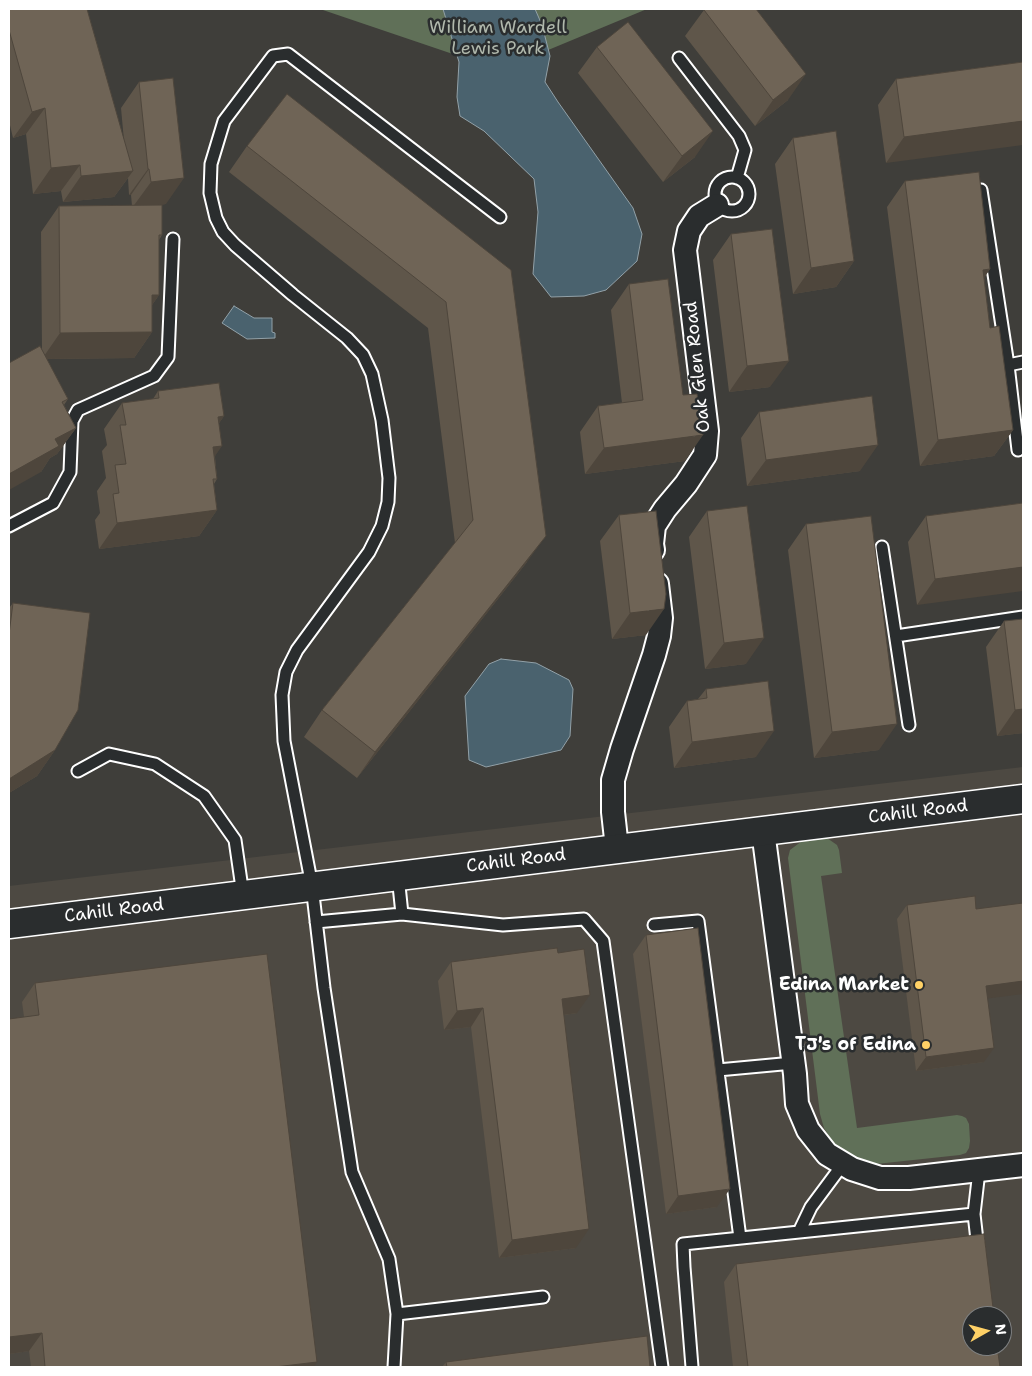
<!DOCTYPE html>
<html>
<head>
<meta charset="utf-8">
<style>
  body { margin:0 }
  #map { position:relative; width:1032px; height:1376px; overflow:hidden; background:#3f3e3a; font-family:"Shantell Sans",sans-serif }
  canvas { display:block }
  .frame { position:absolute; inset:0; border:10px solid #fff; pointer-events:none }
  .north { position:absolute; left:962px; top:1306px; width:50px; height:50px; box-sizing:border-box; background:#2a2d2e; border:1px solid #7f8182; border-radius:50%; rotate:83deg; font-size:14px; font-weight:700; line-height:20px; text-align:center; color:#fff }
  .north::after { content:''; display:block; margin:auto; width:18px; height:22px; background:#ffd166; clip-path:polygon(50% 0,100% 100%,50% 72%,0 100%) }
</style>
</head>
<body>
<div id="map">
<canvas width="1032" height="1376"></canvas>
<div class="frame"></div>
<div class="north">N</div>
</div>
<script>
const ctx = document.querySelector('canvas').getContext('2d');
ctx.lineJoin = 'round';
function fill(path, color) {
  ctx.fillStyle = color;
  ctx.fill(path, 'evenodd');
}
function shape(rows) {
  const path = new Path2D();
  for (const r of rows) {
    if (r.length === 3) {
      path.moveTo(r[0] + r[2], r[1]);
      path.arc(r[0], r[1], r[2], 0, 2 * Math.PI);
      continue;
    }
    path.moveTo(r[0], r[1]);
    for (let i = 2; i < r.length; i += 2) path.lineTo(r[i], r[i + 1]);
  }
  return path;
}
function stroke(path, color, width, dash) {
  ctx.strokeStyle = color;
  ctx.lineWidth = width;
  ctx.lineCap = dash ? 'butt' : 'round';
  ctx.setLineDash(dash || []);
  ctx.stroke(path);
}
function drawText(font, color, halo, rows, align = 'center') {
  ctx.font = font + ' "Shantell Sans",sans-serif';
  ctx.lineWidth = 5;
  ctx.setLineDash([]);
  ctx.textBaseline = 'middle';
  ctx.strokeStyle = halo;
  ctx.fillStyle = color;
  for (const [text, x, y, turn = 0] of rows) {
    ctx.save();
    ctx.translate(x, y);
    ctx.rotate((+turn || 0) * Math.PI / 180);
    ctx.textAlign = isNaN(turn) ? turn : align;
    if (halo) ctx.strokeText(text, 0, 0);
    ctx.fillText(text, 0, 0);
    ctx.restore();
  }
}
const built = shape([
  [1023,767,1023,1367,9,1367,9,886],
  [972,1316,1002,1316,1002,1346,972,1346]
]);
const green = shape([
  [320,9,647,9,500,70],
  [827,838,837,845,839,850,842,873,821,876,857,1128,957,1115,962,1116,966,1118,969,1124,970,1141,969,1148,966,1153,960,1155,876,1164,861,1162,847,1155,834,1144,824,1128,820,1114,788,858,790,850,802,841]
]);
const water = shape([
  [443,9,535,9,542,25,550,56,545,82,558,102,633,208,642,234,637,261,606,290,584,296,551,297,533,274,538,212,534,179,484,131,460,116,457,97,459,62,443,9],
  [234,306,254,318,272,318,272,332,275,333,275,338,247,339,222,323,234,306],
  [501,659,536,663,569,680,573,689,570,736,561,750,486,767,469,760,465,696,489,664,501,659]
]);
const service = shape([
  [679,58,739,136,745,150,737,178],
  [732,194,17],
  [981,190,1008,365,1023,362],
  [500,217,288,54,273,56,224,121,211,164,210,193,216,218,223,232,235,245,293,295,347,338,363,355,372,374,382,420,389,478,388,502,382,526,369,552,297,650,286,672,282,695,284,741,312,886,324,988,352,1172,389,1259,397,1314,543,1297],
  [1008,365,1018,450],
  [9,526,53,503,70,472,72,421,78,410,154,376,168,357,173,239],
  [882,547,909,725],
  [896,636,1023,617],
  [78,771,109,754,155,764,204,796,235,840,243,895],
  [398,876,402,914,503,925,584,919,603,941,662,1367],
  [316,922,402,914],
  [654,925,698,921,740,1238],
  [718,1070,793,1063],
  [974,1214,978,1249],
  [799,1232,811,1207,843,1164],
  [394,1367,397,1314],
  [692,1367,684,1267,683,1244,974,1214,979,1171]
]);
const minor = shape([
  [653,550,652,544,654,526,665,509,686,484,705,455,707,431,685,250,689,231,699,216,717,205],
  [763,831,795,1074,797,1104,808,1130,827,1154,852,1169,880,1178,909,1178,1023,1165],
  [617,848,613,812,613,780,622,749,654,655,659,636,661,618,657,584]
]);
const tertiary = shape([
  [9,924,1023,799]
]);
const wall = shape([
  [9,9,124,141,121,108,139,82,166,204,157,205,162,235,159,240,159,295,152,305,152,332,134,358,46,359,68,399,64,405,76,428,57,454,50,458,41,472,42,350,41,232,59,206,132,206,131,195,129,195,128,178,114,197,63,202,61,191,33,194,26,134,13,138,9,121],
  [704,10,788,100,755,126,685,36],
  [597,47,695,157,663,182,578,73],
  [1023,62,886,163,878,105,896,79],
  [793,138,854,261,836,287,793,294,775,164],
  [247,146,511,270,527,562,357,778,304,737,322,710,455,543,428,328,229,172],
  [905,181,990,269,984,278,990,328,1013,430,994,456,920,466,887,207],
  [731,234,770,387,729,392,713,260],
  [629,284,685,461,585,474,580,432,598,406,622,403,611,310],
  [158,391,224,416,219,423,215,457,217,479,214,484,217,510,199,536,99,549,95,520,100,513,97,491,106,478,102,451,107,445,104,429,122,403,153,399],
  [759,412,860,471,747,486,741,438],
  [1023,503,917,605,908,542,926,516],
  [707,511,746,664,705,669,689,537],
  [619,515,646,635,612,639,600,541],
  [806,524,879,750,814,758,788,550],
  [13,603,55,750,37,776,9,793,9,608],
  [1004,621,1023,733,997,736,986,647],
  [706,689,756,757,674,768,669,727,687,701,698,699],
  [907,905,984,1062,916,1071,897,919],
  [646,935,717,1207,666,1214,633,954],
  [558,953,577,1013,564,1015,576,1248,499,1258,471,1027,444,1030,438,981,451,962],
  [35,983,314,1367,31,1367,29,1351,9,1354,9,1019,24,1017,22,1002],
  [736,1264,972,1316,1000,1367,733,1367,724,1282],
  [446,1362,650,1367,442,1367]
]);
const shadedWall = shape([
  [806,74,788,100,755,126,773,100],
  [45,108,26,134,13,138,32,112],
  [1023,121,1023,145,886,163,904,137],
  [713,131,695,157,663,182,682,156],
  [80,165,61,191,33,194,51,168],
  [148,169,149,169,131,195,129,195],
  [133,171,114,197,63,202,81,176],
  [184,178,166,204,132,208,151,182],
  [854,261,836,287,793,294,811,268],
  [990,269,972,295,983,270],
  [152,295,159,295,141,321],
  [152,332,134,358,42,359,60,333],
  [789,361,770,387,729,392,747,366],
  [224,416,206,442,218,417],
  [76,428,57,454,50,458,41,472,9,490,9,474,55,439],
  [1013,430,994,456,920,466,938,440],
  [703,435,685,461,585,474,604,448],
  [878,445,860,471,747,486,766,460],
  [222,446,204,472,213,447],
  [217,510,199,536,99,549,117,523],
  [546,536,527,562,357,778,375,752],
  [1023,567,1023,591,917,605,935,579],
  [664,609,646,635,612,639,630,613],
  [764,638,746,664,705,669,724,643],
  [1023,709,1023,733,997,736,1015,710],
  [897,724,879,750,814,758,832,732],
  [774,731,756,757,674,768,692,742],
  [55,750,37,776,9,793,9,779],
  [1023,981,1023,994,976,1000,986,986],
  [590,995,577,1013,549,1017,562,999],
  [483,1008,471,1027,444,1030,457,1011],
  [994,1048,984,1062,916,1071,926,1057],
  [730,1189,717,1207,666,1214,678,1196],
  [589,1229,576,1248,499,1258,512,1240],
  [42,1333,29,1351,9,1354,9,1337],
  [317,1362,314,1367,275,1367]
]);
const building = shape([
  [9,9,87,9,133,171,81,176,80,165,51,168,45,108,32,112,9,30,9,9],
  [705,9,756,9,806,74,773,100,704,10,705,9],
  [628,22,713,131,682,156,597,47,628,22],
  [1023,62,1023,121,904,137,896,79,1023,62],
  [173,78,184,178,151,182,149,169,148,169,139,82,173,78],
  [287,94,511,270,546,536,375,752,322,710,473,520,446,302,247,146,287,94],
  [836,131,854,261,811,268,793,138,836,131],
  [979,172,990,269,983,270,990,328,999,326,1013,430,938,440,905,181,979,172],
  [162,205,162,235,159,235,159,295,152,295,152,332,60,333,59,206,162,205],
  [772,229,789,361,747,366,731,234,772,229],
  [668,279,683,395,697,394,703,435,604,448,598,406,643,400,629,284,668,279],
  [40,346,68,399,62,402,76,428,55,439,59,446,9,474,9,363,40,346],
  [219,383,224,416,218,417,222,446,213,447,217,479,213,479,217,510,117,523,113,494,119,493,115,465,126,464,120,425,126,425,122,403,159,398,158,391,219,383],
  [872,396,878,445,766,460,759,412,872,396],
  [1023,503,1023,567,935,579,926,516,1023,503],
  [747,506,764,638,724,643,707,511,747,506],
  [656,511,666,594,664,609,630,613,619,515,656,511],
  [871,516,897,724,832,732,806,524,871,516],
  [13,603,90,613,78,710,55,750,9,779,9,634,13,603],
  [1023,619,1023,709,1015,710,1004,621,1023,619],
  [768,681,774,731,692,742,687,701,707,698,706,689,768,681],
  [975,896,976,909,1023,903,1023,981,986,986,994,1048,926,1057,907,905,975,896],
  [698,928,730,1189,678,1196,646,935,698,928],
  [557,948,558,953,584,949,590,995,562,999,589,1229,512,1240,483,1008,457,1011,451,962,557,948],
  [267,954,317,1362,275,1367,45,1367,42,1333,9,1337,9,1019,39,1015,35,983,267,954],
  [984,1234,994,1316,972,1316,972,1346,997,1346,1000,1367,748,1367,736,1264,984,1234],
  [647,1336,650,1367,447,1367,446,1362,647,1336]
]);
const markers = [
  [919,985,5,"#ffd166"],
  [926,1045,5,"#ffd166"]
];
const parkNames = [
  ["William Wardell",498,28],
  ["Lewis Park",498,49]
];
const streetNames = [
  ["Oak Glen Road",698,367,-96],
  ["Cahill Road",918,812,-7],
  ["Cahill Road",516,861,-7],
  ["Cahill Road",114,911,-7]
];
const poiNames = [
  ["Edina Market",909,985],
  ["TJ's of Edina",916,1045]
];
fill(built, '#4d4942');
fill(green, '#607058');
fill(water, '#4a626e');
stroke(water, '#92a1a8', 1);
stroke(service, '#fff', 15);
stroke(minor, '#fff', 26);
stroke(tertiary, '#fff', 31);
stroke(service, '#2a2d2e', 11);
stroke(minor, '#2a2d2e', 22);
stroke(tertiary, '#2a2d2e', 28);
fill(wall, '#5f564a');
fill(shadedWall, '#4e463c');
fill(building, '#6f6456');
stroke(building, '#4e463c', 1);
for (const [x, y, r, color] of markers) {
  const dot = new Path2D();
  dot.arc(x, y, r, 0, 2 * Math.PI);
  ctx.fillStyle = color;
  ctx.fill(dot);
  stroke(dot, '#2a2d2e', 2);
}
drawText('18px', '#b0b8ac', '#2a2d2e', parkNames);
drawText('18px', '#fff', '#2a2d2e', streetNames);
drawText('bold 18px', '#fff', '#2a2d2e', poiNames, 'right');
</script>
</body>
</html>
